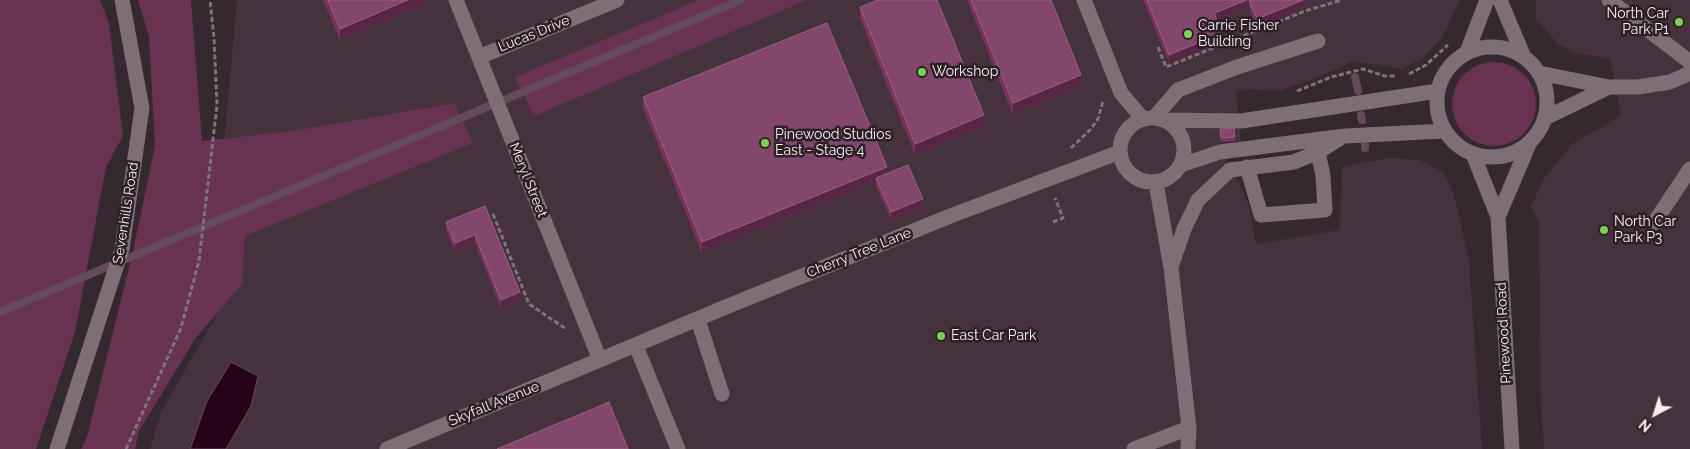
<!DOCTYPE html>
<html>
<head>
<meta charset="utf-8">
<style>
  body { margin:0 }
  #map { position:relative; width:1690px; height:449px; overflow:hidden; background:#36282f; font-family:Raleway,sans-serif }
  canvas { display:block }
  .north { position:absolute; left:1630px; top:389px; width:50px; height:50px; -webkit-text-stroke:4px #2c1f25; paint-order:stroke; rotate:220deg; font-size:14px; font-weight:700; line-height:20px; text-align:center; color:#f7eef2 }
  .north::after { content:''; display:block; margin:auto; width:18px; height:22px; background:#f7eef2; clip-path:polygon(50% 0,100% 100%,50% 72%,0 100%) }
</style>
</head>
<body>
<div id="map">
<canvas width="1690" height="449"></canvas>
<div class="north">N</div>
</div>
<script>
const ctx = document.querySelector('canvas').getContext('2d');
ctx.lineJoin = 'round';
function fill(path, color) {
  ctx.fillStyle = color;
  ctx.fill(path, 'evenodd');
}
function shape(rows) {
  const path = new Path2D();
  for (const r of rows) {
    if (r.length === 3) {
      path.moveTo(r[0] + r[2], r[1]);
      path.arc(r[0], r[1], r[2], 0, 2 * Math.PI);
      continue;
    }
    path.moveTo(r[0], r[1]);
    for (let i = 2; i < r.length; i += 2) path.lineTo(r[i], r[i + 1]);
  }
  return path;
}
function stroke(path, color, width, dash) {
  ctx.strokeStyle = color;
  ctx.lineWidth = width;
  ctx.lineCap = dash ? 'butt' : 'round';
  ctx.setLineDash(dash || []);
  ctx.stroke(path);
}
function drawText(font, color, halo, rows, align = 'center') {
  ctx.font = font + ' Raleway,sans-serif';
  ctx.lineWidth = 5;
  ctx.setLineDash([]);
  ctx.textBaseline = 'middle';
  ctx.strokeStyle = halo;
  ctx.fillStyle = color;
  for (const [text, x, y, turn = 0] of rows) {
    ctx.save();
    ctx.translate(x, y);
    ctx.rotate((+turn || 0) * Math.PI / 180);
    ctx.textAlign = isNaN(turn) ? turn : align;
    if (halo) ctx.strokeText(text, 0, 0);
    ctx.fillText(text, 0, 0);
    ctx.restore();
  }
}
const built = shape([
  [237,0,1460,0,1442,38,1423,58,1401,69,1353,61,1317,78,1279,91,1249,89,1236,92,1241,141,1220,143,1220,152,1239,182,1249,206,1256,244,1340,230,1342,167,1390,158,1419,160,1443,172,1454,194,1469,261,1482,449,150,449,161,412,216,316,225,134],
  [1536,0,1690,0,1690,449,1544,449,1541,402,1539,223,1531,207,1543,180,1572,144,1621,115,1610,59,1573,52,1558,44,1536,19]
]);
const green = shape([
  [0,0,100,0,109,24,123,136,106,167,75,332,36,449,0,449],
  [138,0,191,0,202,141,294,131,454,103,473,143,245,236,242,284,195,339,139,431,135,449,81,449,87,437,133,251,155,146,149,37],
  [699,0,807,0,534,116,515,77],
  [1494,104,42]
]);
const water = shape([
  [231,362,258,376,251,406,226,449,190,449,207,401,231,362]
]);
const stream = shape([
  [1355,77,1358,91],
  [1361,115,1362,120],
  [1365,144,1365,148],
  [0,312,741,0]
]);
const path = shape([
  [1158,47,1166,67,1305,11,1342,0],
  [1409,74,1426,65,1448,45],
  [1297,91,1331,77,1363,69,1385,76,1396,76],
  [1071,148,1090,130,1098,119,1103,101],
  [493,214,529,304,566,329],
  [1053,222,1063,218,1055,198],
  [126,449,181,328,199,261,217,105,214,38,210,0]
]);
const minor = shape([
  [456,0,600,360],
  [1084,0,1121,93,1143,119],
  [1500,0,1523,55],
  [1609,0,1690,62],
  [1492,102,55],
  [1467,52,1487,0],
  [479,57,617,0],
  [1539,73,1609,87],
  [1152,150,32],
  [1154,118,1178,90,1237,67,1318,41],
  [1545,118,1609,87,1638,87,1670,82,1690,73],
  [1164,120,1241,121,1438,91],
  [1473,154,1498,217,1512,449],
  [1181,165,1220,152,1345,136,1444,131],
  [1247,167,1261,215,1325,210,1323,176,1318,152],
  [1156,183,1171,268,1189,428,1188,449],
  [1498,217,1529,144],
  [1654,223,1690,169],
  [1171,267,1184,229,1198,200,1230,170,1294,162,1318,152,1339,139],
  [698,320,722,394],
  [636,346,678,449],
  [57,449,122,249,142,108,122,0],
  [387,449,733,304,953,215,1120,152],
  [1134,449,1189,428]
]);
const wall = shape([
  [323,0,426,0,426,4,340,40],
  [967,0,1051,0,1081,86,1013,115],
  [1143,0,1308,0,1308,6,1257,27,1249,7,1217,20,1222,42,1169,63],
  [860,7,984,126,915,155,860,18],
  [643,97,887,174,923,207,891,220,876,186,876,182,702,253,643,108],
  [1220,129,1235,137,1235,141,1221,142],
  [485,206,520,300,501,308,475,243,455,251,446,230,446,222]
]);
const shadedWall = shape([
  [408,0,426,0,426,4,340,40,340,29],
  [1247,0,1249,0,1249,7,1214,21,1214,13],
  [1303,0,1308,0,1308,6,1257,27,1257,19],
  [1222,33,1222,42,1169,63,1169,55],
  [1081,75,1081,86,1013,115,1013,103],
  [984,115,984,126,915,155,915,144],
  [887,167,887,178,876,178,876,182,702,253,702,242],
  [923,199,923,207,891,220,891,212],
  [475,235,475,243,455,251,455,243],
  [520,292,520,300,501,308,501,300]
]);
const building = shape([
  [328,0,408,0,340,29,328,0],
  [878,0,937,0,984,115,915,144,860,7,878,0],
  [971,0,1051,0,1081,75,1013,103,971,0],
  [1147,0,1247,0,1214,13,1222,33,1169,55,1147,0],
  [1249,0,1303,0,1257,19,1249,0],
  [827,23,887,167,702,242,643,97,827,23],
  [1234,128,1235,137,1221,138,1220,129,1234,128],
  [908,165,923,199,891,212,876,178,908,165],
  [485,206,520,292,501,300,475,235,455,243,446,222,485,206],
  [609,402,628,449,497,449,609,402]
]);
const markers = [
  [1679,22,5,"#7dd154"],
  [1188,34,5,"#7dd154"],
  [922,72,5,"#7dd154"],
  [765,143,5,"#7dd154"],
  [1604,230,5,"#7dd154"],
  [941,336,5,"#7dd154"]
];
const poiNames = [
  ["North Car",1669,14,"right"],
  ["Park P1",1669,30,"right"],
  ["Carrie Fisher",1198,26],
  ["Building",1198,42],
  ["Workshop",932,72],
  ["Pinewood Studios",775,135],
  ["East - Stage 4",775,151],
  ["North Car",1614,222],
  ["Park P3",1614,238],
  ["East Car Park",951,336]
];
const streetNames = [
  ["Lucas Drive",534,34,-22],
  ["Meryl Street",528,180,68],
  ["Sevenhills Road",126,213,-81],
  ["Cherry Tree Lane",859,253,-22],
  ["Pinewood Road",1504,333,-93],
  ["Skyfall Avenue",494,404,-22]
];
fill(built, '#46323c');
fill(green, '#673350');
fill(water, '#260318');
stroke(water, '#654a59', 1);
stroke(stream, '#654a59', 8);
stroke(path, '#7f7379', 3, [5, 2.5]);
stroke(minor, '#7e6e75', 15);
fill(wall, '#77335b');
fill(shadedWall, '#572643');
fill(building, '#84476c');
stroke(building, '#966181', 1);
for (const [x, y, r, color] of markers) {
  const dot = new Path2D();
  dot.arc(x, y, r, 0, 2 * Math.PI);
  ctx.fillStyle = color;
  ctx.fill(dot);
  stroke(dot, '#2c1f25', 2);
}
drawText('14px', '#f7eef2', '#2c1f25', poiNames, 'left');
drawText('14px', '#f7eef2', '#2c1f25', streetNames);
</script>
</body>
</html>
